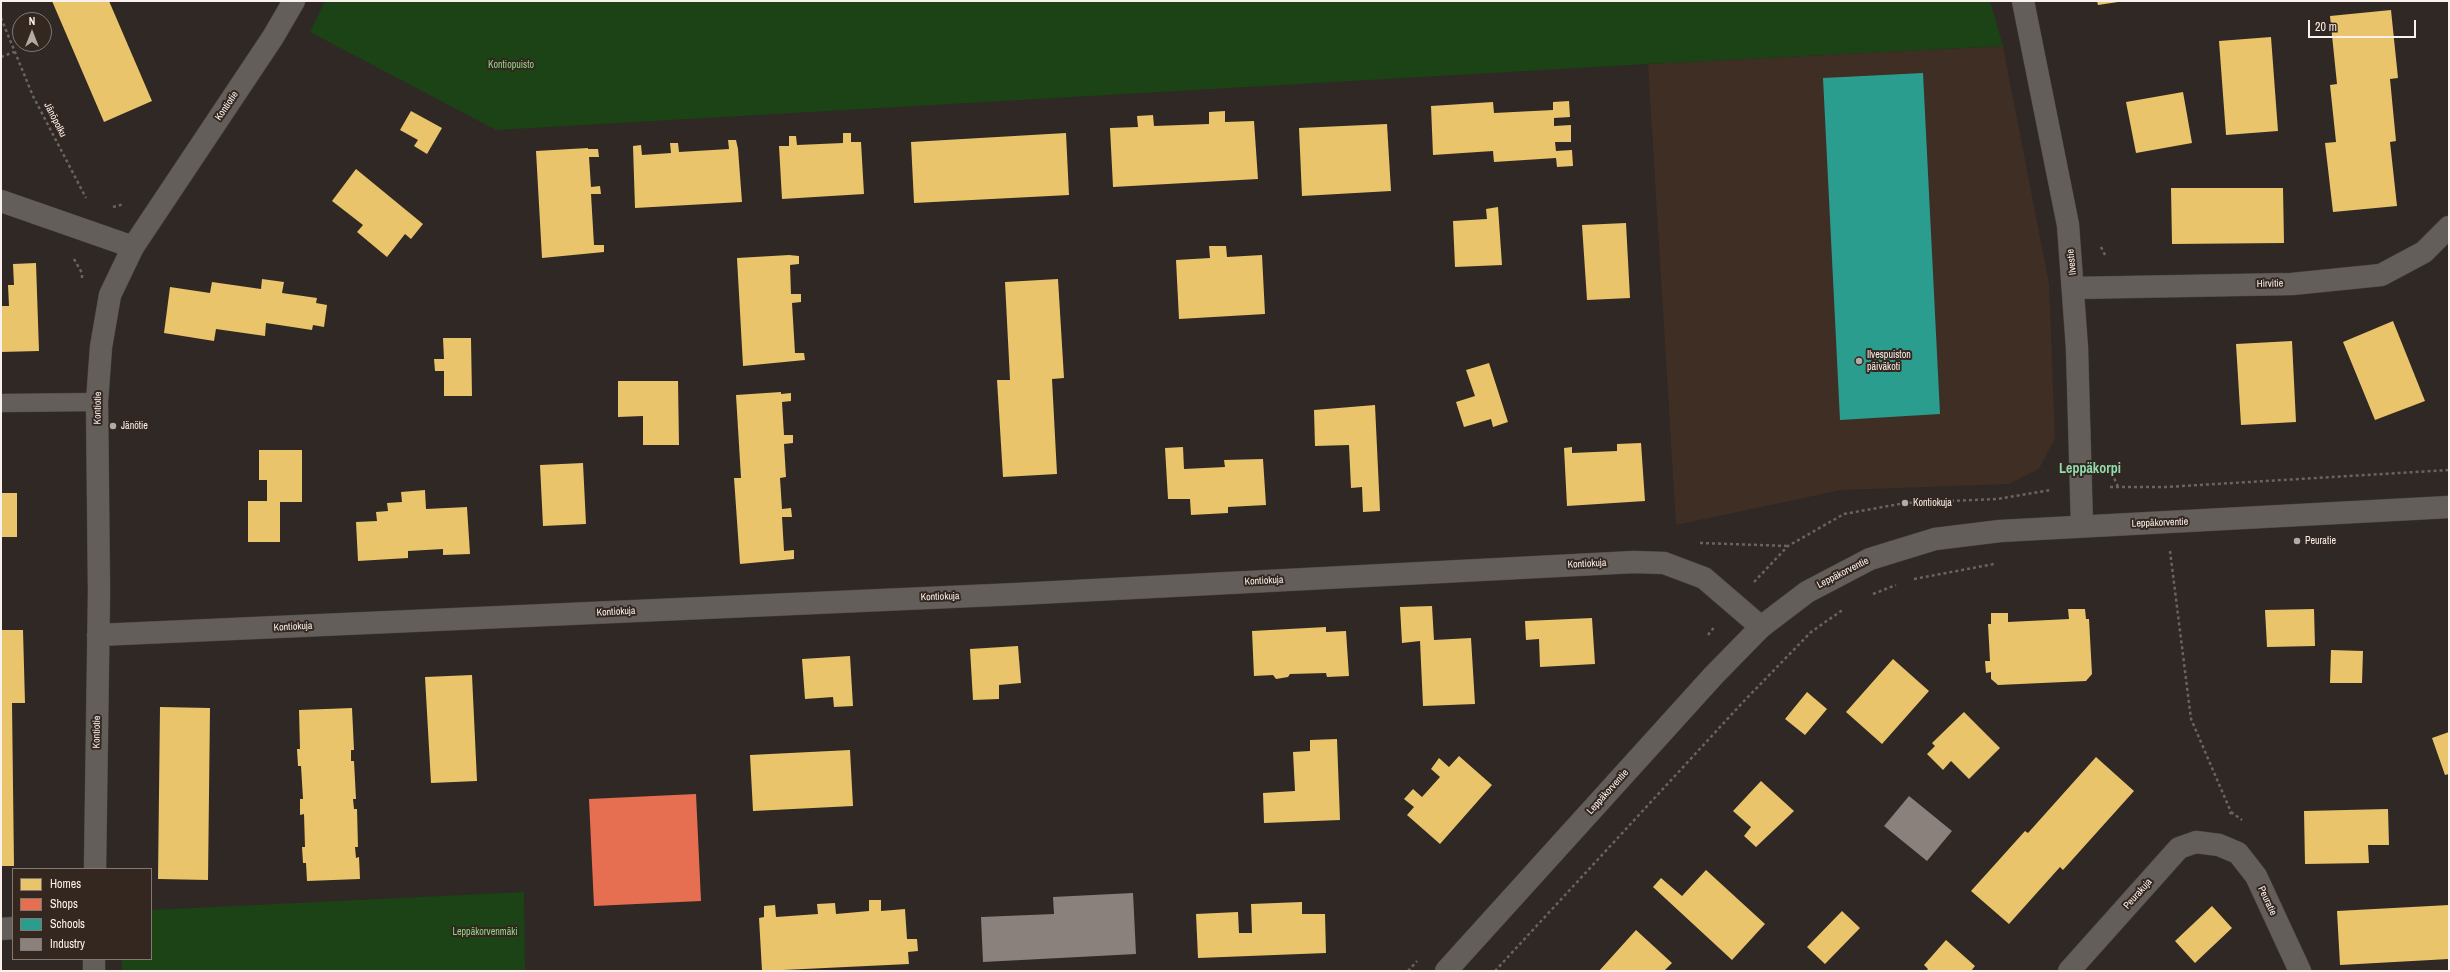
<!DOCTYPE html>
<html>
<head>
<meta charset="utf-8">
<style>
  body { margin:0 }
  #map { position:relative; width:2450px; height:972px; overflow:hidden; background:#2f2825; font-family:"Archivo Narrow",sans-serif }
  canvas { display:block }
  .frame { position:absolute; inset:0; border:2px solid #faf1ec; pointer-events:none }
  .legend { position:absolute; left:12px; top:868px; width:140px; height:92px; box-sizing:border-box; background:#342720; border:1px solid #837872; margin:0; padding:5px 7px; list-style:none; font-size:12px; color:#faf1ec }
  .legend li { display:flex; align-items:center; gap:8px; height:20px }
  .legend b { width:20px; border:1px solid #837872 }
  .north { position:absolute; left:12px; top:12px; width:40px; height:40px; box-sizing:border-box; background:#342720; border:1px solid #837872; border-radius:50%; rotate:0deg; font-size:11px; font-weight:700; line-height:16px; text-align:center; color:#faf1ec }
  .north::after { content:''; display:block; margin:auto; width:14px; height:18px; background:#b3aba6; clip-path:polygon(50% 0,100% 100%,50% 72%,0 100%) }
  .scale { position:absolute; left:2308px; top:20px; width:108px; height:18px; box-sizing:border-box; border:2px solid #faf1ec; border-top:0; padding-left:5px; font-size:12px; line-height:14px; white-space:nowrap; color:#faf1ec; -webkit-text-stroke:3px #342720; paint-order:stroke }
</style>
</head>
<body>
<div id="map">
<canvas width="2450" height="972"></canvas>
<div class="frame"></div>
<ul class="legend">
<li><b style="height:11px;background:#e9c46a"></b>Homes</li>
<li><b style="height:11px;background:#e76f51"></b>Shops</li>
<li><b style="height:11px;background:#2a9d8f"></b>Schools</li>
<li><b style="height:11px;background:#8a817c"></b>Industry</li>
</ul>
<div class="north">N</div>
<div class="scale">20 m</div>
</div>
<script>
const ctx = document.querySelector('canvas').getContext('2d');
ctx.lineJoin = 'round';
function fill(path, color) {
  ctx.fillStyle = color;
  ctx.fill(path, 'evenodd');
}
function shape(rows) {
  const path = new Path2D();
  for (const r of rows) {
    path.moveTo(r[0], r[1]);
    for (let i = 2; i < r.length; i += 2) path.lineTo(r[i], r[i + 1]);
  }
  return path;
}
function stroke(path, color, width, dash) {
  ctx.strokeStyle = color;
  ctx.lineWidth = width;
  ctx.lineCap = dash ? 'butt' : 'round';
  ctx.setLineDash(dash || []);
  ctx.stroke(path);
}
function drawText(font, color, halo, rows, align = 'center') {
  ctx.font = font + ' "Archivo Narrow",sans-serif';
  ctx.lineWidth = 4;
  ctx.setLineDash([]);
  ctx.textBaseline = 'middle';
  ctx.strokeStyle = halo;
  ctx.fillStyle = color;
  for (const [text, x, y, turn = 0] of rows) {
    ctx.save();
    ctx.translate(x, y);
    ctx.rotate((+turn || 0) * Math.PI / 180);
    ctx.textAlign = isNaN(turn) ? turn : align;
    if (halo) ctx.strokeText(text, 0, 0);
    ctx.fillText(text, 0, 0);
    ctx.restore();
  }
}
const built = shape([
  [2003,46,2049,284,2055,438,2039,469,2009,484,1841,490,1676,525,1648,64]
]);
const green = shape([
  [325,1,1990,1,2003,46,1648,64,496,130,310,32],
  [524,892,525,971,122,971,122,959,151,959,151,910]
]);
const homes = shape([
  [52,1,109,1,152,101,104,122],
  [2097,1,2118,1,2118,2,2098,5],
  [2391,10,2398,78,2390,79,2396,141,2390,142,2397,206,2333,212,2325,143,2336,142,2330,85,2337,84,2330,16],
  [2271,37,2278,131,2226,135,2219,41],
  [2183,92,2192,143,2136,153,2126,102],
  [1569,101,1570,117,1554,118,1554,126,1571,125,1571,142,1555,142,1556,151,1572,150,1573,166,1557,167,1556,158,1494,162,1493,151,1433,155,1431,106,1493,102,1494,113,1553,110,1553,102],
  [411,111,442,128,427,154,414,146,418,140,400,130],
  [1225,111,1225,122,1254,121,1258,179,1113,187,1110,128,1138,127,1137,116,1153,115,1154,126,1209,124,1209,112],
  [1387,124,1391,191,1302,196,1299,128],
  [843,133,851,133,851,142,861,142,864,194,782,199,779,146,789,146,789,136,796,136,797,145,843,143],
  [1066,133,1069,195,914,203,911,142],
  [728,140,736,140,738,149,742,202,635,208,633,146,641,145,642,155,671,153,670,143,678,143,679,152,729,149],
  [588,148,588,149,598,149,599,157,589,157,591,187,600,186,601,194,591,194,594,245,604,245,604,252,542,258,536,151],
  [356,169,423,224,411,239,405,234,387,257,357,232,363,225,332,201],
  [2171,188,2283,188,2284,243,2172,244],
  [1498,207,1502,265,1455,267,1453,221,1487,219,1486,209],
  [1626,223,1630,298,1587,300,1582,225],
  [1209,246,1226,246,1227,257,1262,255,1265,314,1179,319,1176,260,1210,258],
  [789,255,799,256,799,264,790,265,791,294,801,294,801,302,792,303,795,353,804,353,805,360,743,366,737,258],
  [36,263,39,351,1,352,1,306,9,306,8,285,14,285,13,264],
  [262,279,284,282,282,293,317,298,316,303,327,305,324,327,313,325,312,330,266,323,265,336,216,329,214,341,164,333,170,287,210,293,212,282,261,289],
  [1058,279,1064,378,1052,379,1057,474,1003,477,997,380,1010,380,1005,282],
  [2393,321,2425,401,2375,420,2343,342],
  [443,338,471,338,472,396,444,396,444,371,435,371,434,359,444,359],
  [2292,341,2296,422,2241,425,2236,344],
  [1489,363,1508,422,1493,427,1491,419,1464,427,1456,402,1475,396,1466,370],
  [618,381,678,381,679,445,643,445,643,416,618,417],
  [781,392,781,394,791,393,791,401,782,402,784,435,793,435,793,443,784,444,786,477,780,478,782,509,791,508,792,517,782,517,784,551,794,550,794,559,740,564,734,478,741,478,736,395],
  [1375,405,1380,511,1363,512,1362,487,1351,488,1349,445,1315,446,1314,410],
  [1641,443,1645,501,1567,506,1564,448,1572,447,1572,453,1617,451,1617,444],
  [1183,447,1184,469,1225,467,1224,460,1263,459,1266,505,1228,507,1228,513,1191,515,1190,499,1168,499,1165,448],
  [259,450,302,450,302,502,280,502,280,542,248,542,248,501,267,501,267,480,259,480],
  [583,463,586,524,543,526,540,465],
  [425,490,426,509,467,507,470,554,443,555,443,549,408,551,408,558,358,561,356,522,377,521,376,512,388,511,387,503,402,502,401,492],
  [1,493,17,493,17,537,1,537],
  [1432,606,1434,640,1471,638,1475,704,1423,706,1420,641,1402,643,1400,607],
  [2068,609,2085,609,2086,619,2089,619,2092,674,2086,681,1998,685,1991,679,1991,672,1986,673,1985,661,1990,661,1988,624,1991,624,1991,613,2008,613,2008,622,2069,619],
  [2314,609,2315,646,2267,647,2265,610],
  [1592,618,1595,664,1540,667,1539,639,1526,640,1525,621],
  [1326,627,1326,632,1346,631,1349,676,1327,677,1326,673,1290,674,1288,677,1276,679,1273,675,1254,676,1252,631],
  [1,630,23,630,25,703,12,703,14,866,1,866],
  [1018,646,1021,683,999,685,999,699,973,700,970,649],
  [2331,650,2363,651,2362,683,2330,683],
  [850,656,853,706,834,707,833,697,805,699,802,659],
  [1893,659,1929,691,1882,744,1846,712],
  [472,675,477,781,431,783,425,677],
  [1807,692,1827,709,1805,735,1785,719],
  [160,707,210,708,208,880,158,879],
  [352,708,354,750,351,750,351,761,354,761,356,799,353,799,354,809,357,809,358,847,355,847,356,858,359,857,360,879,307,881,306,863,303,863,302,847,305,847,304,814,300,815,300,799,303,799,301,766,298,766,297,749,300,749,299,710],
  [1964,712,2000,748,1969,779,1951,761,1943,770,1927,754,1935,746,1932,743],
  [2449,732,2449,774,2445,775,2432,738],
  [1337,739,1340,820,1264,823,1263,793,1295,791,1293,752,1310,751,1310,740],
  [850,750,853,806,753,811,750,755],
  [1459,756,1492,785,1440,844,1407,815,1414,807,1404,799,1413,789,1422,797,1440,777,1431,769,1439,758,1449,767],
  [2096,757,2134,791,2063,870,2060,867,2009,924,1971,891,2025,831,2028,833],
  [1761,781,1794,811,1756,847,1744,836,1751,827,1733,811],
  [2388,809,2389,845,2368,845,2369,863,2305,864,2304,811],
  [1706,870,1765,924,1732,960,1653,887,1661,878,1682,896],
  [869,900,881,900,881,911,905,909,907,939,917,939,918,951,908,952,909,964,762,971,759,918,764,917,764,906,775,905,776,917,818,914,817,904,835,903,836,914,869,911],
  [1302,902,1302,914,1325,914,1326,953,1198,958,1196,914,1238,912,1239,933,1252,933,1251,904],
  [2449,905,2449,959,2340,965,2337,911],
  [2212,906,2232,928,2195,963,2175,941],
  [1842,911,1860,928,1825,964,1807,947],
  [1636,930,1672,963,1664,971,1599,971],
  [1946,940,1975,966,1971,971,1926,971,1928,969,1924,965]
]);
const shops = shape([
  [696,794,701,901,594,906,589,799]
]);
const schools = shape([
  [1923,73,1940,414,1840,420,1823,78]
]);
const industry = shape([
  [1909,796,1952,831,1927,861,1884,826],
  [1133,893,1136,954,983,962,981,917,1054,914,1053,897]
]);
const path = shape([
  [1,18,33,96,86,198],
  [1,57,14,52],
  [113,207,124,204],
  [2101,247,2106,257],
  [74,259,82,273,82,281],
  [2112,473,2118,487],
  [2110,487,2166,487,2449,470],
  [1700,543,1788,546],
  [2170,551,2191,719,2231,812,2229,816],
  [1914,579,1994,564],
  [1754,582,1788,546,1844,514,1905,503,1997,499,2051,490],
  [1873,594,1896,585],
  [1708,635,1715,626],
  [2231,812,2242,820],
  [1408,971,1417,961],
  [1495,971,1744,701,1811,632,1844,609]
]);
const service = shape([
  [1,403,97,402]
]);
const minor = shape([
  [2023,1,2068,225,2077,348,2082,526],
  [1,201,133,247],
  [2074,288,2292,284,2381,275,2424,252,2449,227],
  [98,635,1017,594,1634,562,1664,563,1704,578,1761,627],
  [95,869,99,592,97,402,101,347,110,295,133,247,273,37,294,1],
  [1,929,13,928],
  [94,971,94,959],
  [2069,971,2179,848,2196,842,2219,845,2238,853,2256,876,2300,971]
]);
const tertiary = shape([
  [1446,971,1714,675,1761,627,1807,592,1870,559,1935,539,2000,531,2449,507]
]);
const markers = [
  [1859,361,4,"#b3aba6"],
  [113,426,4,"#b3aba6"],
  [1905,503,4,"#b3aba6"],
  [2297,541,4,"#b3aba6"]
];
const parkNames = [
  ["Kontiopuisto",511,65],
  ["Leppäkorvenmäki",485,932]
];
const streetNames = [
  ["Kontiotie",227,106,-56],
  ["Jänöpolku",55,120,63],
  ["Ilvestie",2072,262,-96],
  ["Hirvitie",2270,284,-1],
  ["Kontiotie",98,408,-89],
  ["Leppäkorventie",2160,523,-2],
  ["Kontiokuja",1587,564,-3],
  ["Leppäkorventie",1843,573,-27],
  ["Kontiokuja",1264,581,-3],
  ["Kontiokuja",940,597,-2],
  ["Kontiokuja",616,612,-3],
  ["Kontiokuja",293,627,-3],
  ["Kontiotie",97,732,-89],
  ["Leppäkorventie",1608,792,-48],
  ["Peurakuja",2138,894,-48],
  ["Peuratie",2267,901,65]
];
const poiNames = [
  ["Ilvespuiston",1867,355],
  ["päiväkoti",1867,367],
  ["Jänötie",121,426],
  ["Kontiokuja",1913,503],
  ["Peuratie",2305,541]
];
const districtNames = [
  ["Leppäkorpi",2090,469]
];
fill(built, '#3f2e24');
fill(green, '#1b4315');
fill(homes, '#e9c46a');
fill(shops, '#e76f51');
fill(schools, '#2a9d8f');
fill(industry, '#8a817c');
stroke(service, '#4c4643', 19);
stroke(minor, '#4c4643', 23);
stroke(tertiary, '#4c4643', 23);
stroke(path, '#6a6461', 2.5, [3, 3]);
stroke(service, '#645e5b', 18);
stroke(minor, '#645e5b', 22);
stroke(tertiary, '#645e5b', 22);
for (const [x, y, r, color] of markers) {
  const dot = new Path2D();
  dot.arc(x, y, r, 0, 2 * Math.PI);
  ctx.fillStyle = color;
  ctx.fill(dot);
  stroke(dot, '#342720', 1.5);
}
drawText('10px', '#8fd685', '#342720', parkNames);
drawText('10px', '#faf1ec', '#342720', streetNames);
drawText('10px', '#faf1ec', '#342720', poiNames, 'left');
drawText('bold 14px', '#8fdcb0', '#342720', districtNames);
</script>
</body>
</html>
